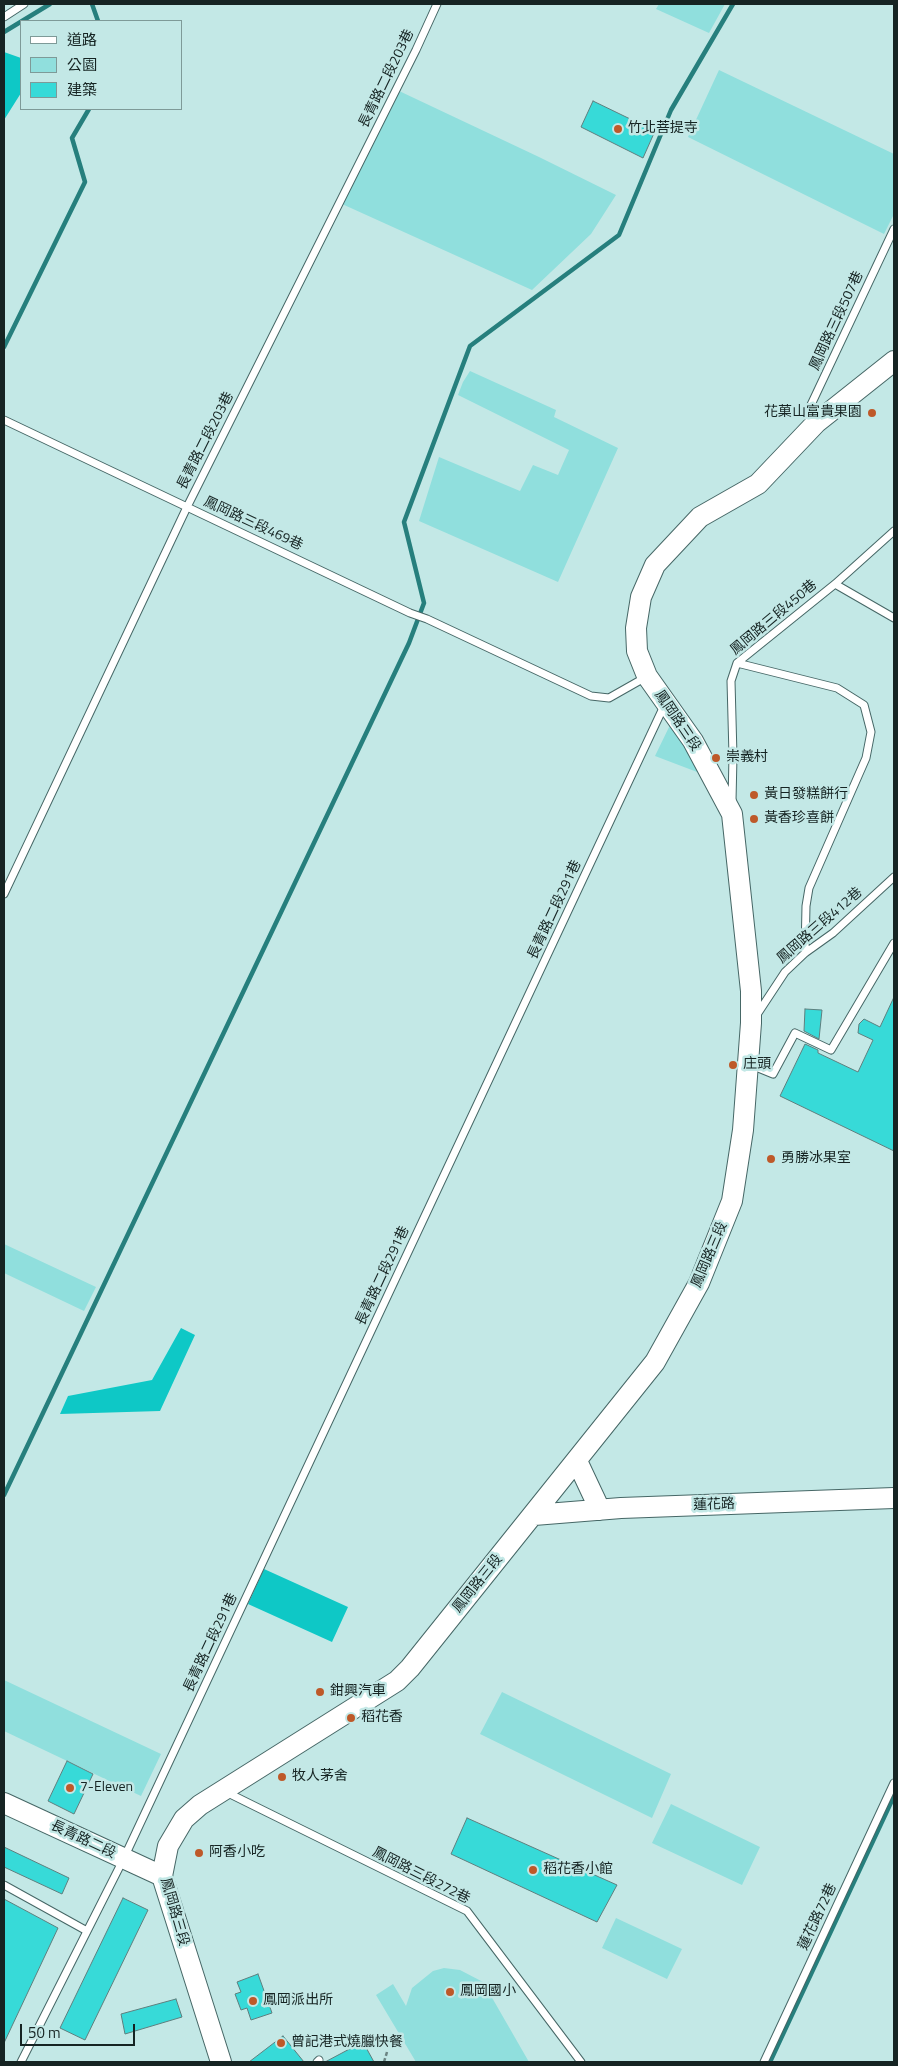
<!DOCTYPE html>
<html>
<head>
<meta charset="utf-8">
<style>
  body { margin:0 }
  #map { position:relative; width:898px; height:2066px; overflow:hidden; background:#c3e8e6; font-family:"Titillium Web","Noto Sans TC",sans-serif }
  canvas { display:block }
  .frame { position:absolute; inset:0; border:5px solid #162423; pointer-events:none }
  .legend { position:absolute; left:20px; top:20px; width:162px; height:90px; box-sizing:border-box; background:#c3e8e6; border:1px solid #7e9a98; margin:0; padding:6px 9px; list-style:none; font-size:15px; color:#162423 }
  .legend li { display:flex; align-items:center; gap:10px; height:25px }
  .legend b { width:25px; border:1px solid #7e9a98 }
  .scale { position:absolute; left:20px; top:2024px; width:115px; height:22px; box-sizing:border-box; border:2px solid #162423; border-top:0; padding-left:6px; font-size:15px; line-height:18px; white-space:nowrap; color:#162423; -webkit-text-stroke:4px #c3e8e6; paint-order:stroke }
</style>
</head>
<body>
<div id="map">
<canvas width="898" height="2066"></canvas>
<div class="frame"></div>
<ul class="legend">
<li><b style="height:6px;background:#fff"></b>道路</li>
<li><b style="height:14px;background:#90dfdd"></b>公園</li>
<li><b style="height:14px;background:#37dad8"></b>建築</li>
</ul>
<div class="scale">50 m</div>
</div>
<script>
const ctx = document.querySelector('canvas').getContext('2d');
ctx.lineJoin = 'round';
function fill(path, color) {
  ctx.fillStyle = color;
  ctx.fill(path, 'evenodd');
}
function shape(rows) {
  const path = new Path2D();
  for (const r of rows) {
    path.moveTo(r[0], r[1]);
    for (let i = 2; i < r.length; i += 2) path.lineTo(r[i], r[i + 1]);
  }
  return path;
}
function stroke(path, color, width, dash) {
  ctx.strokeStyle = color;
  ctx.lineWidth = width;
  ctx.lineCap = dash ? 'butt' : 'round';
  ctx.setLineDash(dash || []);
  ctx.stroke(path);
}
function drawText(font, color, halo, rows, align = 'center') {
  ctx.font = font + ' "Titillium Web","Noto Sans TC",sans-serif';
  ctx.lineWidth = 5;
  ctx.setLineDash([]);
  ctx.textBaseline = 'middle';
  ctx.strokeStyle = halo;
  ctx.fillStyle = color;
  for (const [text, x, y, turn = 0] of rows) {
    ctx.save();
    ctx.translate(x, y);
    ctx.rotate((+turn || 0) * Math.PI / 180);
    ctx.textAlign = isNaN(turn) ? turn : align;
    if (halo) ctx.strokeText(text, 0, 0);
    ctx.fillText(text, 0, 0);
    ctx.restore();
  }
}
const green = shape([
  [659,4,725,4,709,33,656,9],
  [719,70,894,154,894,214,884,234,688,137],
  [397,90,539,157,616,195,591,234,532,290,342,204],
  [470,371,556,410,554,417,618,448,558,582,419,521,439,457,520,491,533,465,558,475,569,450,458,395,463,382],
  [671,723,705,775,655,756],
  [4,1244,96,1287,84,1311,4,1273],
  [4,1680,161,1754,141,1796,4,1731],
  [502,1692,671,1774,652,1818,480,1734],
  [671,1804,760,1847,742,1885,652,1843],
  [616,1918,682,1949,667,1979,602,1948],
  [444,1968,460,1970,483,1982,529,2062,416,2062,376,1995,393,1984,406,2006,412,1988,433,1971]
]);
const forest = shape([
  [4,52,21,58,21,93,4,120],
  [181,1328,195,1335,160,1411,60,1414,68,1396,152,1380],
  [264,1569,348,1607,332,1642,248,1604]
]);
const stream = shape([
  [92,4,98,21],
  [4,32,50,4],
  [4,347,85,182,72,138,89,109],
  [4,1495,409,643,424,603,404,522,470,346,619,235,671,110,733,4],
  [770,2062,894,1796]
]);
const building = shape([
  [593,101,655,131,643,158,581,127,593,101],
  [894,997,894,1151,780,1096,805,1044,818,1050,818,1053,858,1072,873,1040,858,1033,859,1024,864,1019,880,1027,894,997],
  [805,1009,822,1010,819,1039,804,1031,805,1009],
  [67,1761,93,1774,74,1814,48,1801,67,1761],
  [467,1818,617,1885,597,1922,451,1854,467,1818],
  [4,1847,69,1878,62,1894,4,1867,4,1847],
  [123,1898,148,1910,85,2040,60,2028,123,1898],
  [4,1899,58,1928,4,2043,4,1899],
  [258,1974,272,2013,251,2020,247,2008,241,2010,235,1994,241,1992,237,1982,258,1974],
  [176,1999,182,2017,125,2034,121,2014,176,1999],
  [283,2036,304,2062,249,2062,283,2036],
  [363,2042,374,2062,325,2062,357,2045,363,2042]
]);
const path = shape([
  [384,2062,387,2052]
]);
const lane = shape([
  [4,17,24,4],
  [4,420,410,613,427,619,591,696,609,698,646,677],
  [815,420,809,409,894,229],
  [835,584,894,618],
  [737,663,837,688,864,705,871,732,866,758,809,888,806,906,805,953],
  [732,801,733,756,731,681,737,663,835,584,894,531],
  [4,894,187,507,416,50,437,4],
  [756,1016,785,972,805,953,833,933,894,877],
  [751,1065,773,1074,795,1033,831,1050,894,943],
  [226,1792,467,1911,581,2062],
  [4,1885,87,1931],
  [21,2062,123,1860,664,706],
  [317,2062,319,2060],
  [764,2062,894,1783]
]);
const secondary = shape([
  [577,1461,600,1510],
  [534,1515,621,1508,894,1498],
  [4,1803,162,1876],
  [221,2062,162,1876,168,1846,184,1819,200,1805,397,1681,410,1668,655,1362,699,1283,732,1201,743,1130,751,1023,751,991,732,814,693,741,647,676,637,651,636,628,641,597,655,565,700,517,758,484,816,423,894,361]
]);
const markers = [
  [618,129,5,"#be5929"],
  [872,413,5,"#be5929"],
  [716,758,5,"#be5929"],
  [754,795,5,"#be5929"],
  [754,819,5,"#be5929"],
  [733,1065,5,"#be5929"],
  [771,1159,5,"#be5929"],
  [320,1692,5,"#be5929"],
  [351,1718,5,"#be5929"],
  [282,1777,5,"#be5929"],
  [70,1788,5,"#be5929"],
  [199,1853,5,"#be5929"],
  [533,1870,5,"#be5929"],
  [450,1992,5,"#be5929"],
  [253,2001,5,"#be5929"],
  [281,2043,5,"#be5929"]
];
const streetNames = [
  ["長青路二段203巷",387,79,-64],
  ["鳳岡路三段507巷",837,321,-65],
  ["長青路二段203巷",206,441,-63],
  ["鳳岡路三段469巷",253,524,25],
  ["鳳岡路三段450巷",774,618,-40],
  ["鳳岡路三段",677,721,56],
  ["長青路二段291巷",555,910,-65],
  ["鳳岡路三段412巷",820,926,-41],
  ["鳳岡路三段",710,1255,-67],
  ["長青路二段291巷",383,1276,-65],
  ["蓮花路",714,1505,-2],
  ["鳳岡路三段",478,1584,-51],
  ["長青路二段291巷",211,1643,-65],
  ["長青路二段",83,1840,25],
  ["鳳岡路三段272巷",421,1876,27],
  ["鳳岡路三段",174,1912,74],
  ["蓮花路72巷",818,1917,-65]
];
const poiNames = [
  ["竹北菩提寺",628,129],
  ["花菓山富貴果園",862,413,"right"],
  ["崇義村",726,758],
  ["黃日發糕餅行",764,795],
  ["黃香珍喜餅",764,819],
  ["庄頭",743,1065],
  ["勇勝冰果室",781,1159],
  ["鉗興汽車",330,1692],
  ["稻花香",361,1718],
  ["牧人茅舍",292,1777],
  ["7-Eleven",80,1788],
  ["阿香小吃",209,1853],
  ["稻花香小館",543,1870],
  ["鳳岡國小",460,1992],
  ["鳳岡派出所",263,2001],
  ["曾記港式燒臘快餐",291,2043]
];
fill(green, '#90dfdd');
fill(forest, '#0ec8c6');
stroke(stream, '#267f7d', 4.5);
fill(building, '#37dad8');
stroke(building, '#5e7f7e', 1);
stroke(lane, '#466766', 9);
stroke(secondary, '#466766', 22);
stroke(path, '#6c8584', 2.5, [4, 2.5]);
stroke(lane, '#fff', 7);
stroke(secondary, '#fff', 20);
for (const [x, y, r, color] of markers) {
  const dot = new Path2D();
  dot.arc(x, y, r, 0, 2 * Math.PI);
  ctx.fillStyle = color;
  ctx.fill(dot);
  stroke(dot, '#c3e8e6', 2);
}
drawText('14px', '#162423', '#c3e8e6', streetNames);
drawText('14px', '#162423', '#c3e8e6', poiNames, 'left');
</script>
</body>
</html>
